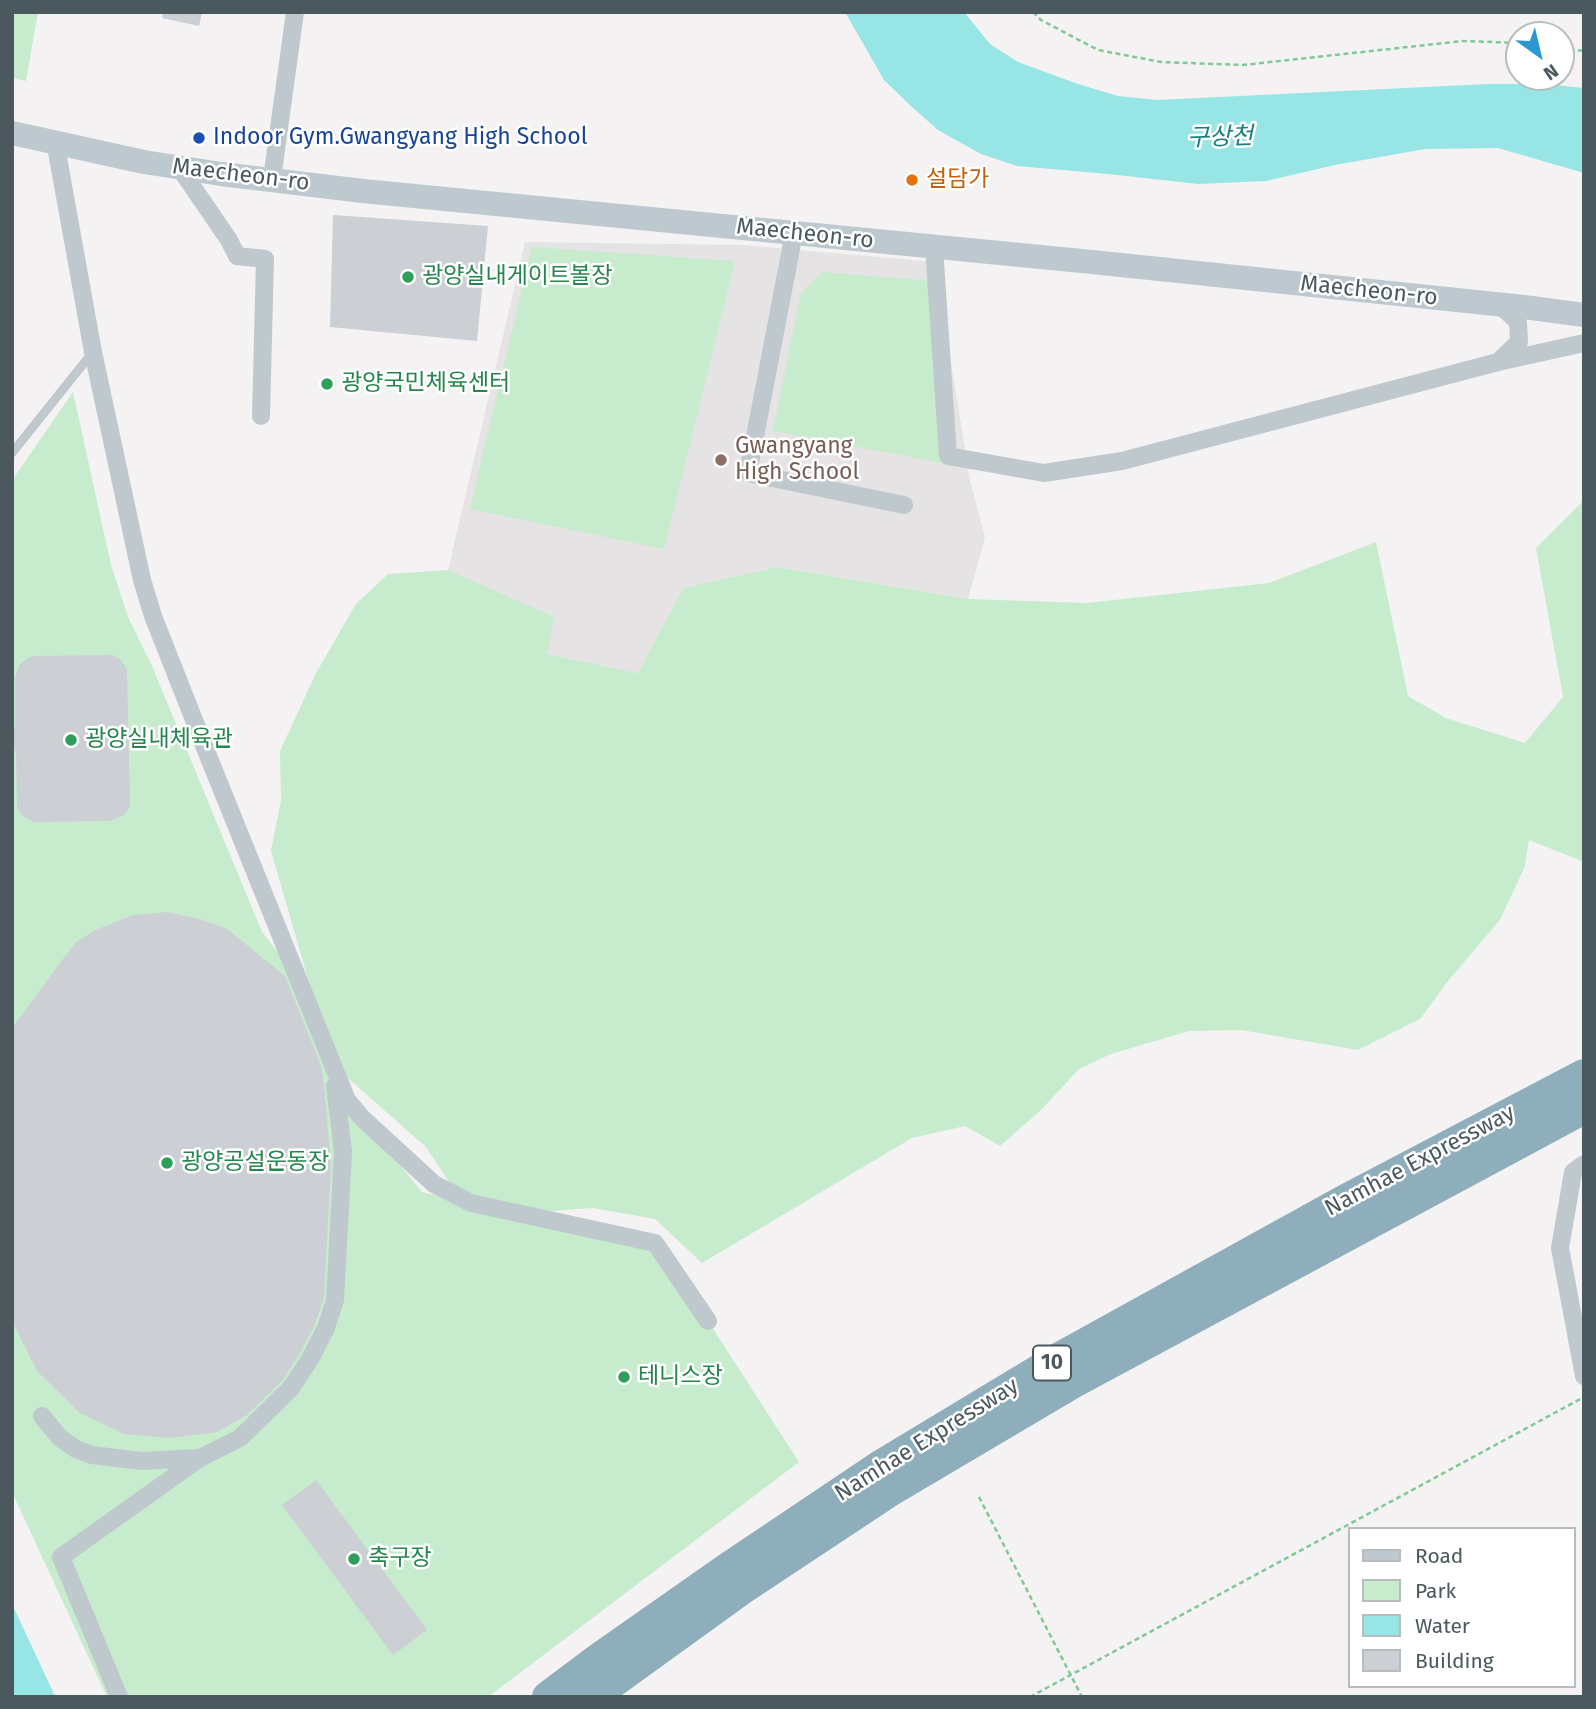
<!DOCTYPE html>
<html>
<head>
<meta charset="utf-8">
<style>
  body { margin:0 }
  #map { position:relative; width:1596px; height:1709px; overflow:hidden; background:#f4f2f3; font-family:"Fira Sans",sans-serif }
  canvas { display:block }
  .frame { position:absolute; inset:0; border:14px solid #4b595e; pointer-events:none }
  .legend { position:absolute; left:1348px; top:1527px; width:228px; height:161px; box-sizing:border-box; background:#fff; border:2px solid #b7bdbf; margin:0; padding:9px 12px; list-style:none; font-size:21px; color:#4b595e }
  .legend li { display:flex; align-items:center; gap:14px; height:35px }
  .legend b { width:35px; border:2px solid #b7bdbf }
  .north { position:absolute; left:1505px; top:21px; width:70px; height:70px; box-sizing:border-box; background:#fff; border:2px solid #b7bdbf; border-radius:50%; rotate:146deg; font-size:19px; font-weight:700; line-height:28px; text-align:center; color:#4b595e }
  .north::after { content:''; display:block; margin:auto; width:24px; height:32px; background:#2b98d5; clip-path:polygon(50% 0,100% 100%,50% 72%,0 100%) }
</style>
</head>
<body>
<div id="map">
<canvas width="1596" height="1709"></canvas>
<div class="frame"></div>
<ul class="legend">
<li><b style="height:9px;background:#bdc9ce"></b>Road</li>
<li><b style="height:19px;background:#c6eccd"></b>Park</li>
<li><b style="height:19px;background:#97e5e5"></b>Water</li>
<li><b style="height:19px;background:#ccd0d4"></b>Building</li>
</ul>
<div class="north">N</div>
</div>
<script>
const ctx = document.querySelector('canvas').getContext('2d');
ctx.lineJoin = 'round';
function fill(path, color) {
  ctx.fillStyle = color;
  ctx.fill(path, 'evenodd');
}
function shape(rows) {
  const path = new Path2D();
  for (const r of rows) {
    path.moveTo(r[0], r[1]);
    for (let i = 2; i < r.length; i += 2) path.lineTo(r[i], r[i + 1]);
  }
  return path;
}
function stroke(path, color, width, dash) {
  ctx.strokeStyle = color;
  ctx.lineWidth = width;
  ctx.lineCap = dash ? 'butt' : 'round';
  ctx.setLineDash(dash || []);
  ctx.stroke(path);
}
function drawText(font, color, halo, rows, align = 'center') {
  ctx.font = font + ' "Fira Sans","Noto Sans KR",sans-serif';
  ctx.lineWidth = 5;
  ctx.setLineDash([]);
  ctx.textBaseline = 'middle';
  ctx.strokeStyle = halo;
  ctx.fillStyle = color;
  for (const [text, x, y, turn = 0] of rows) {
    ctx.save();
    ctx.translate(x, y);
    ctx.rotate((+turn || 0) * Math.PI / 180);
    ctx.textAlign = isNaN(turn) ? turn : align;
    if (halo) ctx.strokeText(text, 0, 0);
    ctx.fillText(text, 0, 0);
    ctx.restore();
  }
}
const education = shape([
  [525,242,744,245,935,262,970,480,985,538,968,599,777,567,683,588,638,673,547,654,448,570]
]);
const green = shape([
  [12,12,38,12,26,81,12,78],
  [532,247,735,261,664,549,470,509],
  [822,272,942,282,953,465,773,431,801,293],
  [73,392,111,565,128,617,152,666,262,932,300,980,332,1081,422,1192,500,1209,459,1197,426,1147,333,1065,271,851,281,800,280,751,316,673,356,604,388,574,448,570,554,617,547,654,638,673,683,588,777,567,968,599,1087,603,1269,583,1376,542,1408,696,1446,718,1525,743,1563,697,1536,548,1584,500,1584,862,1529,840,1525,866,1500,920,1448,981,1420,1019,1358,1050,1241,1030,1189,1031,1111,1054,1079,1069,1040,1111,1000,1146,965,1126,912,1138,702,1263,655,1219,593,1208,521,1213,655,1243,708,1321,799,1462,488,1697,107,1697,12,1492,12,497,15,476]
]);
const water = shape([
  [845,12,964,12,990,44,1018,62,1078,84,1118,96,1157,100,1488,84,1544,84,1584,88,1584,173,1498,148,1425,149,1335,165,1266,181,1198,184,1108,174,1017,166,981,154,938,130,912,107,884,80],
  [12,1604,55,1696,55,1697,12,1697]
]);
const building = shape([
  [163,12,202,12,199,26,162,18],
  [333,215,488,226,477,341,330,327],
  [112,655,120,659,127,669,130,806,124,815,110,821,35,822,29,820,22,815,17,808,16,751,12,751,12,728,15,728,15,678,19,665,28,658,35,656],
  [167,912,200,919,227,929,285,976,321,1066,324,1083,331,1165,324,1298,315,1324,300,1353,282,1381,247,1415,217,1432,169,1438,124,1434,80,1413,37,1371,12,1321,12,1028,75,943,95,930,133,915],
  [316,1480,427,1630,393,1655,282,1505]
]);
const path = shape([
  [1033,12,1041,20,1098,50,1161,62,1243,65,1463,41,1519,43],
  [1561,48,1584,51],
  [979,1497,1082,1697],
  [1030,1697,1584,1397]
]);
const service = shape([
  [12,453,92,353]
]);
const minor = shape([
  [55,141,93,352,142,580,153,616,209,758,347,1100,362,1118,434,1184,471,1203,655,1243,708,1321],
  [179,167,229,240,237,256,265,259,261,416],
  [272,179,295,12],
  [794,233,748,473,904,505],
  [934,247,948,456,1044,473,1122,461,1498,362,1584,343],
  [1498,362,1519,342,1518,322,1499,304],
  [1584,1164,1573,1172,1560,1248,1584,1376],
  [42,1416,60,1438,76,1449,92,1455,141,1461,200,1458,240,1438,291,1388,310,1359,326,1328,335,1300,343,1152,335,1086],
  [119,1697,61,1557,200,1458]
]);
const secondary = shape([
  [12,133,144,162,221,174,363,191,1092,262,1524,307,1584,315]
]);
const motorway = shape([
  [548,1697,600,1658,727,1569,879,1467,1058,1359,1344,1201,1584,1075],
  [592,1697,740,1590,891,1490,1072,1383,1584,1108]
]);
const markers = [
  [199,138,7,"#1a4fb4"],
  [912,180,7,"#e8710a"],
  [408,277,7,"#2e9e5b"],
  [327,384,7,"#2e9e5b"],
  [721,460,7,"#8d6e63"],
  [71,740,7,"#2e9e5b"],
  [167,1163,7,"#2e9e5b"],
  [624,1377,7,"#2e9e5b"],
  [354,1559,7,"#2e9e5b"]
];
const shields = [
  [1052,1363,38]
];
const shieldNames = [
  ["10",1052,1363]
];
const transitNames = [
  ["Indoor Gym.Gwangyang High School",213,138]
];
const streetNames = [
  ["Maecheon-ro",241,175,7],
  ["Maecheon-ro",805,234,6],
  ["Maecheon-ro",1369,291,6],
  ["Namhae Expressway",1420,1161,-28],
  ["Namhae Expressway",927,1440,-32]
];
const foodNames = [
  ["설담가",926,180]
];
const leisureNames = [
  ["광양실내게이트볼장",422,277],
  ["광양국민체육센터",341,384],
  ["광양실내체육관",85,740],
  ["광양공설운동장",181,1163],
  ["테니스장",638,1377],
  ["축구장",368,1559]
];
const educationNames = [
  ["Gwangyang",735,447],
  ["High School",735,473]
];
const waterNames = [
  ["구상천",1220,138,-2]
];
fill(education, '#e5e3e4');
fill(green, '#c6eccd');
fill(water, '#97e5e5');
fill(building, '#ccd0d4');
stroke(path, '#80c896', 2.5, [5, 3.5]);
stroke(service, '#bfc9cd', 9);
stroke(minor, '#bfc9cd', 18);
stroke(secondary, '#bdc9ce', 24);
stroke(motorway, '#8faebb', 32);
for (const [x, y, r, color] of markers) {
  const dot = new Path2D();
  dot.arc(x, y, r, 0, 2 * Math.PI);
  ctx.fillStyle = color;
  ctx.fill(dot);
  stroke(dot, '#fff', 2.5);
}
for (const [x, y, w] of shields) {
  const box = new Path2D();
  box.roundRect(x - w / 2, y - 17.5, w, 35, 5);
  ctx.fillStyle = '#fff';
  ctx.fill(box);
  stroke(box, '#4b595e', 2);
}
drawText('bold 21px', '#4b595e', null, shieldNames);
drawText('23px', '#164399', '#fff', transitNames, 'left');
drawText('23px', '#4b595e', '#fff', streetNames);
drawText('23px', '#c56008', '#fff', foodNames, 'left');
drawText('23px', '#27864d', '#fff', leisureNames, 'left');
drawText('23px', '#785e54', '#fff', educationNames, 'left');
drawText('italic 24px', '#187e7e', '#fff', waterNames);
</script>
</body>
</html>
